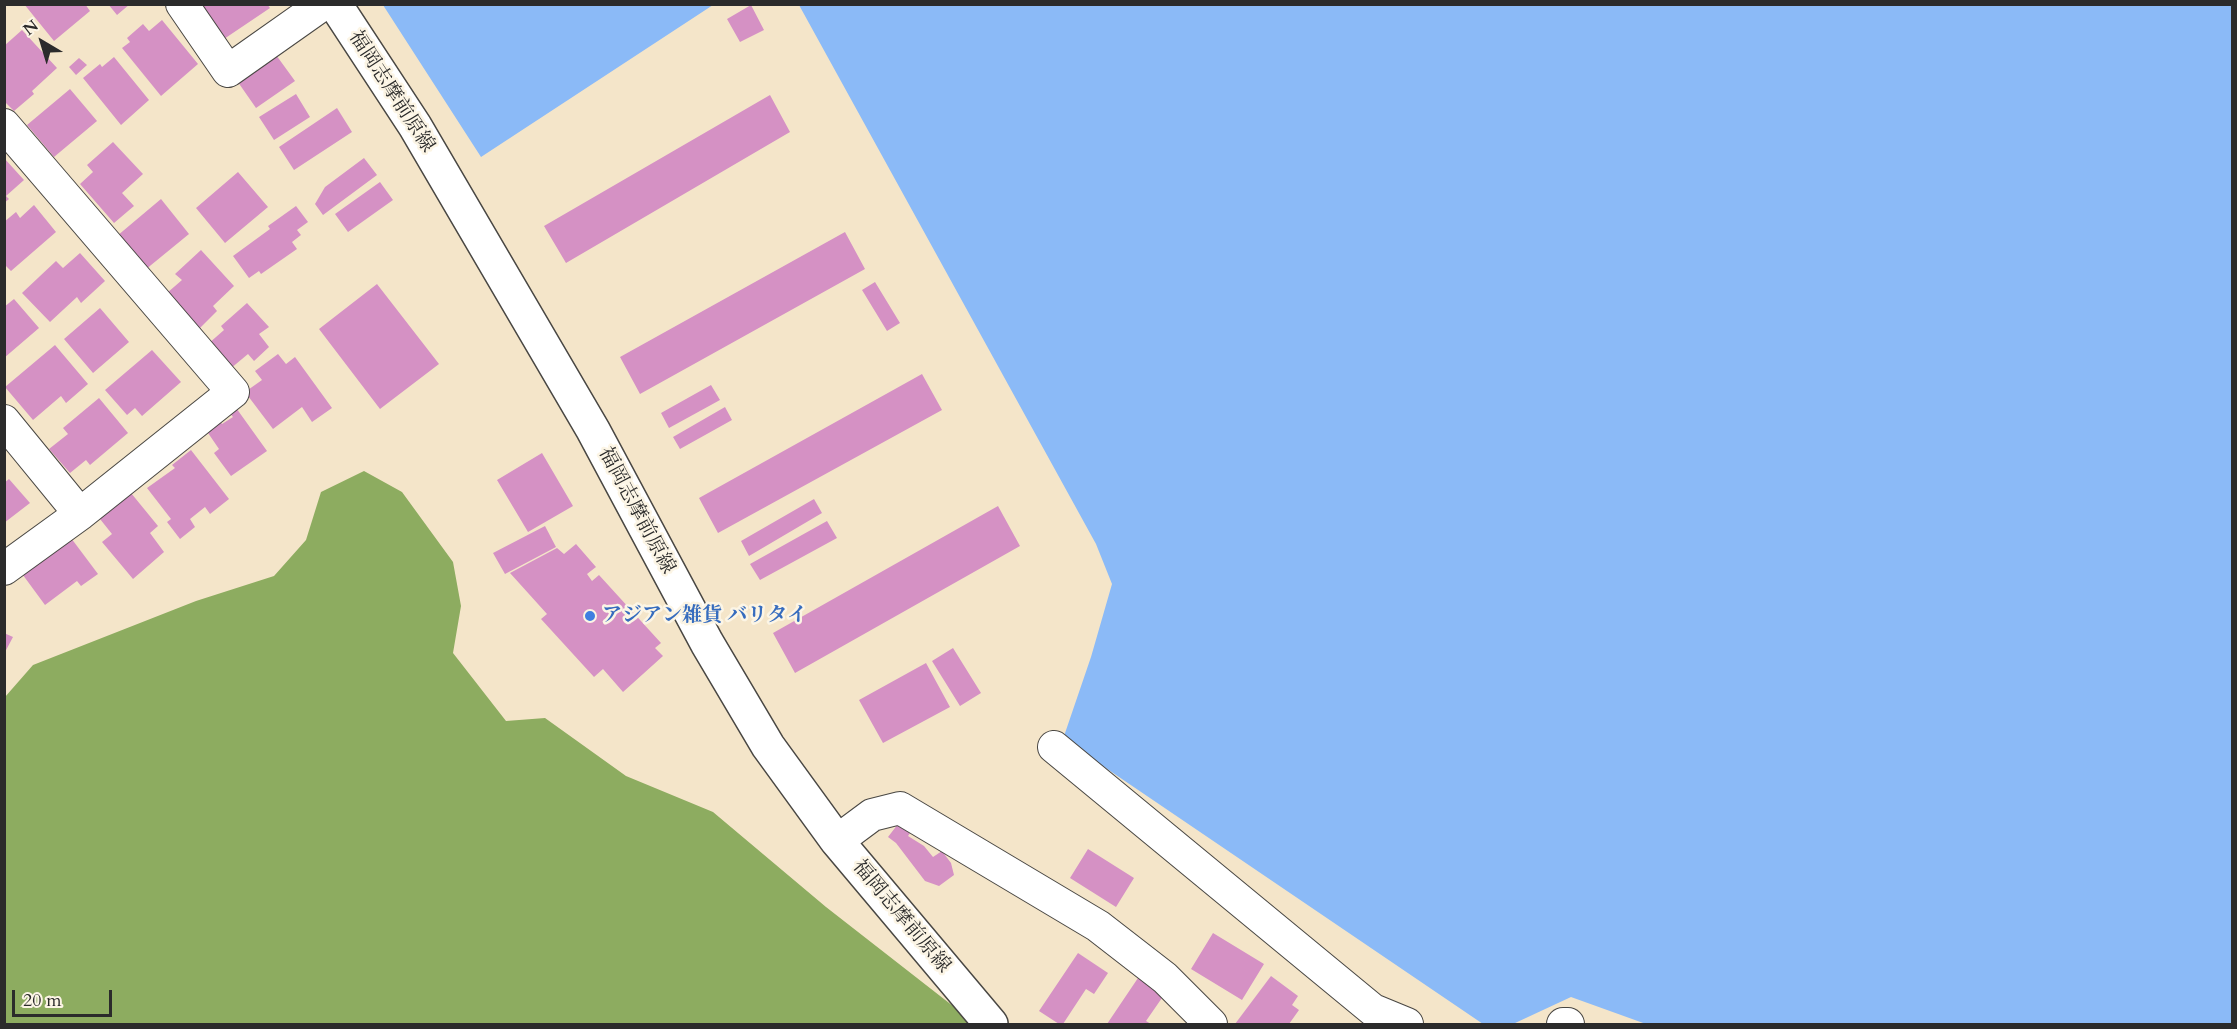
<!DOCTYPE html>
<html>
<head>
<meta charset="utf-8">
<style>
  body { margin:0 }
  #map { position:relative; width:2237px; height:1029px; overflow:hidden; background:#f4e5c9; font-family:Cardo,serif }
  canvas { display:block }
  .frame { position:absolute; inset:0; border:6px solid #2b2b2b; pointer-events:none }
  .north { position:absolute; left:12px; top:12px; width:60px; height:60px; -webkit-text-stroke:4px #fcf5e5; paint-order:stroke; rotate:322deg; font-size:16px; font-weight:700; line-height:24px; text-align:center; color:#2b2b2b }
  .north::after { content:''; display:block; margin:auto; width:21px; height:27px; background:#2b2b2b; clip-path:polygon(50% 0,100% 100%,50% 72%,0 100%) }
  .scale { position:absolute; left:12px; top:990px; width:100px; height:27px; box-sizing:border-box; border:3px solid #2b2b2b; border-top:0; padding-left:8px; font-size:18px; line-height:21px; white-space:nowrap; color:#2b2b2b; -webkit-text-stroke:4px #fcf5e5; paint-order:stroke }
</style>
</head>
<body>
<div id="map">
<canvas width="2237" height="1029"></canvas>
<div class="frame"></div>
<div class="north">N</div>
<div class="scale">20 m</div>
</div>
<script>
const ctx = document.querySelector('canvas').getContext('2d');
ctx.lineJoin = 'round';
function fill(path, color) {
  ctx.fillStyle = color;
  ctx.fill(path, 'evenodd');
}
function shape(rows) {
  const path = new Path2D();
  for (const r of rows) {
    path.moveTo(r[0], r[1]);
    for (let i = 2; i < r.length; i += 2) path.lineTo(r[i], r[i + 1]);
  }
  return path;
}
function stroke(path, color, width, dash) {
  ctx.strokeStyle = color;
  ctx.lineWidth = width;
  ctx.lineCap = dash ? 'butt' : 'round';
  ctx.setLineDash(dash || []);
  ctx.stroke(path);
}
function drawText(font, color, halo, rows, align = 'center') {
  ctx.font = font + ' Cardo,"Noto Serif JP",serif';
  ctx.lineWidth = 5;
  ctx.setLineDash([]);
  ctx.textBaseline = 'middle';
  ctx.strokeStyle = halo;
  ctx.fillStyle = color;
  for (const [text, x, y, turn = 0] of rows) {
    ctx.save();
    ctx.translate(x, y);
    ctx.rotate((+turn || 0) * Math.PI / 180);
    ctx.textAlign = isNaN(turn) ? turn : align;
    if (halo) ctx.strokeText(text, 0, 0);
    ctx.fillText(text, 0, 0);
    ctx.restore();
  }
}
const forest = shape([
  [364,471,402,492,453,562,461,606,453,653,506,721,545,718,626,776,713,812,826,907,976,1024,5,1024,5,697,33,665,196,601,274,576,306,540,321,492]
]);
const water = shape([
  [383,5,713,5,481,157],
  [799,5,2232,5,2232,1024,1646,1024,1571,997,1513,1024,1483,1024,1063,739,1091,657,1112,584,1096,544]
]);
const building = shape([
  [24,4,85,4,90,11,54,41],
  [108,4,130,4,117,15],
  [201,4,267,4,270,8,224,39],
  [751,5,764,30,740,42,727,19],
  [162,20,198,64,161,96,122,48,130,42,127,38,143,24,149,31],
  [22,30,57,68,32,91,34,94,14,111,4,101,4,46],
  [271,48,295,81,256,108,233,75],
  [114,57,149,100,121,125,83,78,100,64,102,67],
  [79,58,87,65,76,75,69,67],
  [70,89,97,121,54,157,27,125],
  [296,94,310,117,274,140,259,117],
  [770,95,790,132,566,263,544,226],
  [337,108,352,132,294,170,279,147],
  [113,142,143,174,122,193,134,206,114,223,80,184,93,172,87,165],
  [4,158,24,180,6,196,9,199,4,203],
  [364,158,377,175,323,215,315,204,325,187],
  [238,172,268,207,225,243,196,208],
  [380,182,393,200,348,232,335,214],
  [161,199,189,234,145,270,117,236],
  [34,205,56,232,11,271,4,264,4,222,16,212,20,218],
  [296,206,308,222,297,230,301,235,292,242,297,249,261,274,259,271,249,278,233,256,270,229,268,226],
  [845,232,865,269,640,394,620,357],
  [201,250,234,286,213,306,217,311,199,329,167,293,182,280,175,274],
  [80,253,105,281,81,303,77,297,50,322,22,293,56,261,63,268],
  [875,282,900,323,887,331,862,290],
  [377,284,439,364,380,409,319,329],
  [14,299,39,328,4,358,4,307],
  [247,303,269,327,259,334,269,347,254,361,248,354,230,369,208,344,224,330,221,326],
  [100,308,129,342,93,373,64,339],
  [55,345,88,384,66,403,61,396,33,420,5,387],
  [152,350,181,382,142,416,135,408,127,415,105,390],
  [278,354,286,364,295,357,332,408,312,422,302,407,273,429,245,392,262,380,255,371],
  [922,374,942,410,718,533,699,498],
  [711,385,720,400,669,428,661,413],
  [99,398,128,433,90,465,86,460,70,473,49,449,68,434,63,428],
  [234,405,267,451,231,476,214,453,219,449,206,430,220,421,222,424,233,417,227,410],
  [725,407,732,420,680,449,673,437],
  [191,450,229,499,210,514,205,507,190,519,195,527,180,539,167,522,171,519,147,488,175,468,172,465],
  [542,453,573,506,528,532,497,480],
  [9,479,30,503,4,523,4,483],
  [131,493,158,526,150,533,164,552,133,579,102,542,112,534,100,519],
  [814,499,822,513,749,556,741,541],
  [998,506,1020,546,795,673,773,633],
  [827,521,837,538,760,580,750,564],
  [545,526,556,547,505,574,493,553],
  [71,538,98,574,81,586,77,581,45,605,20,571],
  [576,544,596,567,587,574,592,581,599,575,661,643,655,648,663,656,623,692,603,669,594,677,541,619,547,614,510,573,557,548,564,554],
  [4,633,13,637,4,654],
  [953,648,981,693,960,706,932,661],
  [926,663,950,707,883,743,859,700],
  [898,824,910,833,908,836,924,846,933,857,942,851,951,863,954,875,939,886,925,881,896,843,888,837],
  [1088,849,1134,878,1116,907,1070,878],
  [1213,933,1264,964,1242,1000,1191,969],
  [1078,953,1108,973,1094,994,1086,989,1063,1024,1059,1024,1039,1011],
  [1271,976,1298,996,1292,1005,1299,1010,1289,1024,1235,1024],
  [1138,978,1164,995,1146,1021,1151,1024,1107,1024]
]);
const street = shape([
  [182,4,228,71,323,4],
  [4,125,233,392,80,514,4,569],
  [4,421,80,514],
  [1054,747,1373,1010,1407,1024],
  [837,841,872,815,900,808,1098,926,1165,978,1211,1024],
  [1563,1024,1568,1024]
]);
const primary = shape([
  [335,4,415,126,593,430,707,643,768,746,837,841,991,1024]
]);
const markers = [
  [590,616,6,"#3f7fe0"]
];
const streetNames = [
  ["福岡志摩前原線",391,92,57],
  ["福岡志摩前原線",636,511,62],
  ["福岡志摩前原線",901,917,50]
];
const shopNames = [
  ["アジアン雑貨 バリタイ",602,616]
];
fill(forest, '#8dac60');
fill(water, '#8bbaf7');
fill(building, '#d591c4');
stroke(street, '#494743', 34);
stroke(primary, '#494743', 36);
stroke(street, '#fff', 32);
stroke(primary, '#fff', 33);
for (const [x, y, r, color] of markers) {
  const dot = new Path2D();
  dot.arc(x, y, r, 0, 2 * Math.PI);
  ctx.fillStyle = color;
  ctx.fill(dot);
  stroke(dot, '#fcf5e5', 2);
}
drawText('20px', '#2b2b2b', '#fcf5e5', streetNames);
drawText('bold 20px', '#366cbe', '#fcf5e5', shopNames, 'left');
</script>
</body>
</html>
